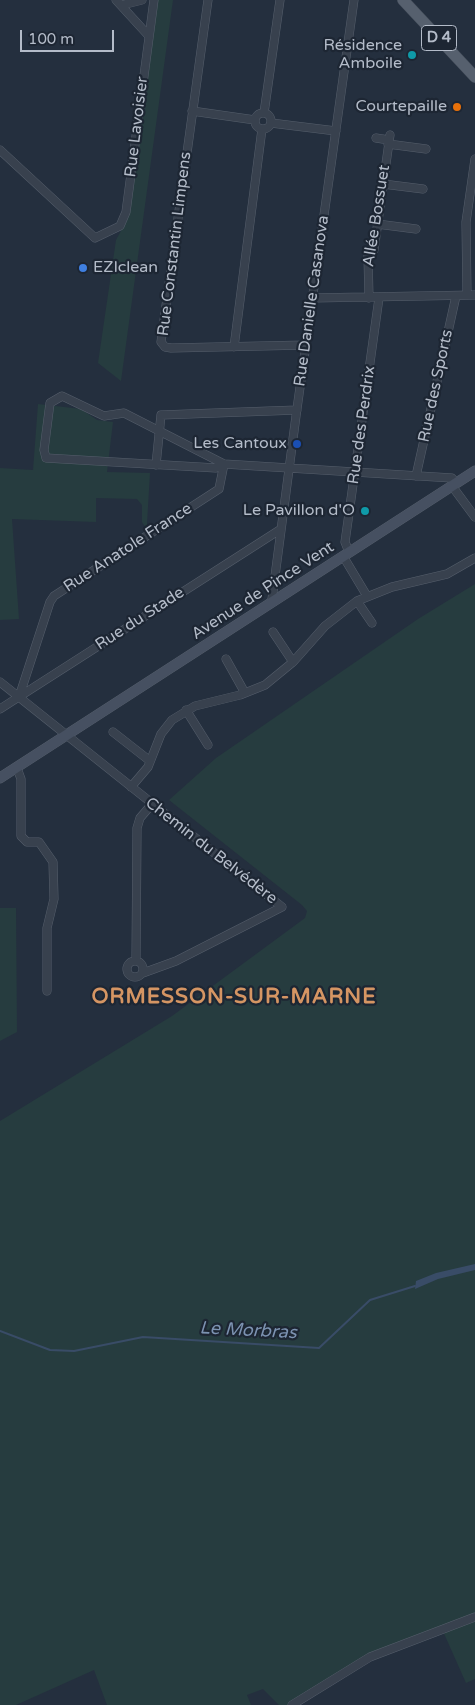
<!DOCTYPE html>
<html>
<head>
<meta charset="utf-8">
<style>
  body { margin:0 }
  #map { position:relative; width:475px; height:1705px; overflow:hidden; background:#242f3e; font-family:"Varela Round",sans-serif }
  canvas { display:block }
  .scale { position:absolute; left:20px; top:30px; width:94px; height:22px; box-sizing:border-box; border:2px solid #b4bcc9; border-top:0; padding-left:6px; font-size:15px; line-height:18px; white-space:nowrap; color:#b4bcc9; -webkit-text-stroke:4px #1d2633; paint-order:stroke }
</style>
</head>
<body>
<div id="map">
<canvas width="475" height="1705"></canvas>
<div class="scale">100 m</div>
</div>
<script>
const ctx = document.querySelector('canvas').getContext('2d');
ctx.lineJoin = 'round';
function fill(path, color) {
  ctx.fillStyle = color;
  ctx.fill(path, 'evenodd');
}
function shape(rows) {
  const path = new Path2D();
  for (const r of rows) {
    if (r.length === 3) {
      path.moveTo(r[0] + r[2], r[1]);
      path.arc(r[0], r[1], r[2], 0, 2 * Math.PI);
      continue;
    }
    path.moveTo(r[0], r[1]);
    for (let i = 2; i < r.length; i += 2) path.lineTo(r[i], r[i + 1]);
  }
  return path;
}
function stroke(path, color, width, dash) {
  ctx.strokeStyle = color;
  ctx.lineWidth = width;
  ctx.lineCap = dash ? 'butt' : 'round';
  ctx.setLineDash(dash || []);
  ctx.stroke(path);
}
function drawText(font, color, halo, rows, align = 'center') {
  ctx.font = font + ' "Varela Round",sans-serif';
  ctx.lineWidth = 4.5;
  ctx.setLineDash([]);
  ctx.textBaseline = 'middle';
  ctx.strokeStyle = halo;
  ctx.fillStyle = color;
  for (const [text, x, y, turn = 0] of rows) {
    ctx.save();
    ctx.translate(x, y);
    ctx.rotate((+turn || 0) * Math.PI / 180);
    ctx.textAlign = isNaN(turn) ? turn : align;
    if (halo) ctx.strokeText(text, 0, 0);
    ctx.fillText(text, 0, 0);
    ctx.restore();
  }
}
const green = shape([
  [158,0,173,0,121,381,98,363,116,240,128,218],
  [38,404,81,409,97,420,113,422,107,472,150,473,147,524,150,528,147,530,142,522,142,505,137,499,96,498,96,522,12,519,19,619,0,620,0,468,33,470],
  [475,584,475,1679,466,1683,442,1629,370,1657,292,1705,279,1705,263,1689,247,1695,251,1705,107,1705,94,1670,16,1705,0,1705,0,1121,172,1016,305,918,307,911,302,905,169,800,216,758,418,619],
  [0,908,16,908,17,1032,0,1041]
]);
const water = shape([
  [475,1264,475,1270,438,1279,415,1289,416,1281,436,1273]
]);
const stream = shape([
  [0,1331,50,1350,74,1351,143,1337,319,1348,370,1300,415,1286]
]);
const street = shape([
  [116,0,148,35],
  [208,0,161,342,165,347,171,348,306,345],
  [122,5,142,0],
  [192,111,255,120],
  [264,113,280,0],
  [263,121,8],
  [271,123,336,131],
  [376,138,389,140],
  [388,144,426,149],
  [0,150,95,238,120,226,126,212,154,0],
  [383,184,423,189],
  [377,224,416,229],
  [467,295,466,222,475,159],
  [312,298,475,295],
  [369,298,368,256,374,250,390,135],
  [234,347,262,129],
  [224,464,216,468,46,458,44,450,50,403,62,396,104,416,124,413,224,464,452,478,456,483],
  [156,465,161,415,297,410],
  [416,476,456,296],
  [452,486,475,517],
  [349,552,345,542,379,298],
  [343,556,367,596],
  [357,601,372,623],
  [273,602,272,599,296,416,354,0],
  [226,659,245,693],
  [293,662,325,626,357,601,392,587,447,574,475,558],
  [0,682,282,907,176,961,143,973],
  [19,697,50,602,54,596,219,489,224,464],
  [0,709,281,529],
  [186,710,208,745],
  [113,732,150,761],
  [17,768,21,779,21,836,27,842,39,842,53,862,54,899,47,928,47,991],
  [131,787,148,767,161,734,172,720,195,706,240,695,265,685,293,662,273,632],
  [136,960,137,828,140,818,152,804],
  [135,969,8],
  [292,1705,370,1657,475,1617]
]);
const secondary = shape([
  [0,778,475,471]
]);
const primary = shape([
  [403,0,475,77]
]);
const markers = [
  [412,55,5,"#0f9aa8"],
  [457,107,5,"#e8710a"],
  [83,268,5,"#3f7fe0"],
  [297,444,5,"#1a4fb4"],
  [365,511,5,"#0f9aa8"]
];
const shields = [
  [439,38,35]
];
const shieldNames = [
  ["D 4",439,38]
];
const poiNames = [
  ["Résidence",402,46],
  ["Amboile",402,64],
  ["Courtepaille",447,107],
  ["EZIclean",93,268,"left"],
  ["Les Cantoux",287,444],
  ["Le Pavillon d'O",355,511]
];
const streetNames = [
  ["Rue Lavoisier",137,127,-83],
  ["Allée Bossuet",377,216,-81],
  ["Rue Constantin Limpens",175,244,-83],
  ["Rue Danielle Casanova",312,301,-82],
  ["Rue des Sports",436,386,-78],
  ["Rue des Perdrix",362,425,-82],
  ["Rue Anatole France",128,548,-33],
  ["Avenue de Pince Vent",263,591,-33],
  ["Rue du Stade",140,619,-33],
  ["Chemin du Belvédère",211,851,38]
];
const waterNames = [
  ["Le Morbras",248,1331,3]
];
const districtNames = [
  ["ORMESSON-SUR-MARNE",234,997]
];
fill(green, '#263c3f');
fill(water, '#394c67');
stroke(stream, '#394c67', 2);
stroke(street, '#565f6c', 9);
stroke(secondary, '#565f6c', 11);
stroke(primary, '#414a57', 12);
stroke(street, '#38414e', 8);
stroke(secondary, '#465061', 10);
stroke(primary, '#56606e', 11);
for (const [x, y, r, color] of markers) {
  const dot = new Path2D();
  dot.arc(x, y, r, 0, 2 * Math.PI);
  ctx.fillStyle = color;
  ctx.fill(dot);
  stroke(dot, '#1d2633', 2);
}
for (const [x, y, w] of shields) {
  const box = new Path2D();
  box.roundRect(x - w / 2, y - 12.5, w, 25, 4);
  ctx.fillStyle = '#1d2633';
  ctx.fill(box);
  stroke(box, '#b4bcc9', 1);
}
drawText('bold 15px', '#b4bcc9', null, shieldNames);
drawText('16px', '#b4bcc9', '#1d2633', poiNames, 'right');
drawText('16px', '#b4bcc9', '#1d2633', streetNames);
drawText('italic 18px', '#7c92b1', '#1d2633', waterNames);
ctx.letterSpacing = '1px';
drawText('bold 21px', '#d59563', '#1d2633', districtNames);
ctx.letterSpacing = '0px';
</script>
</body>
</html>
